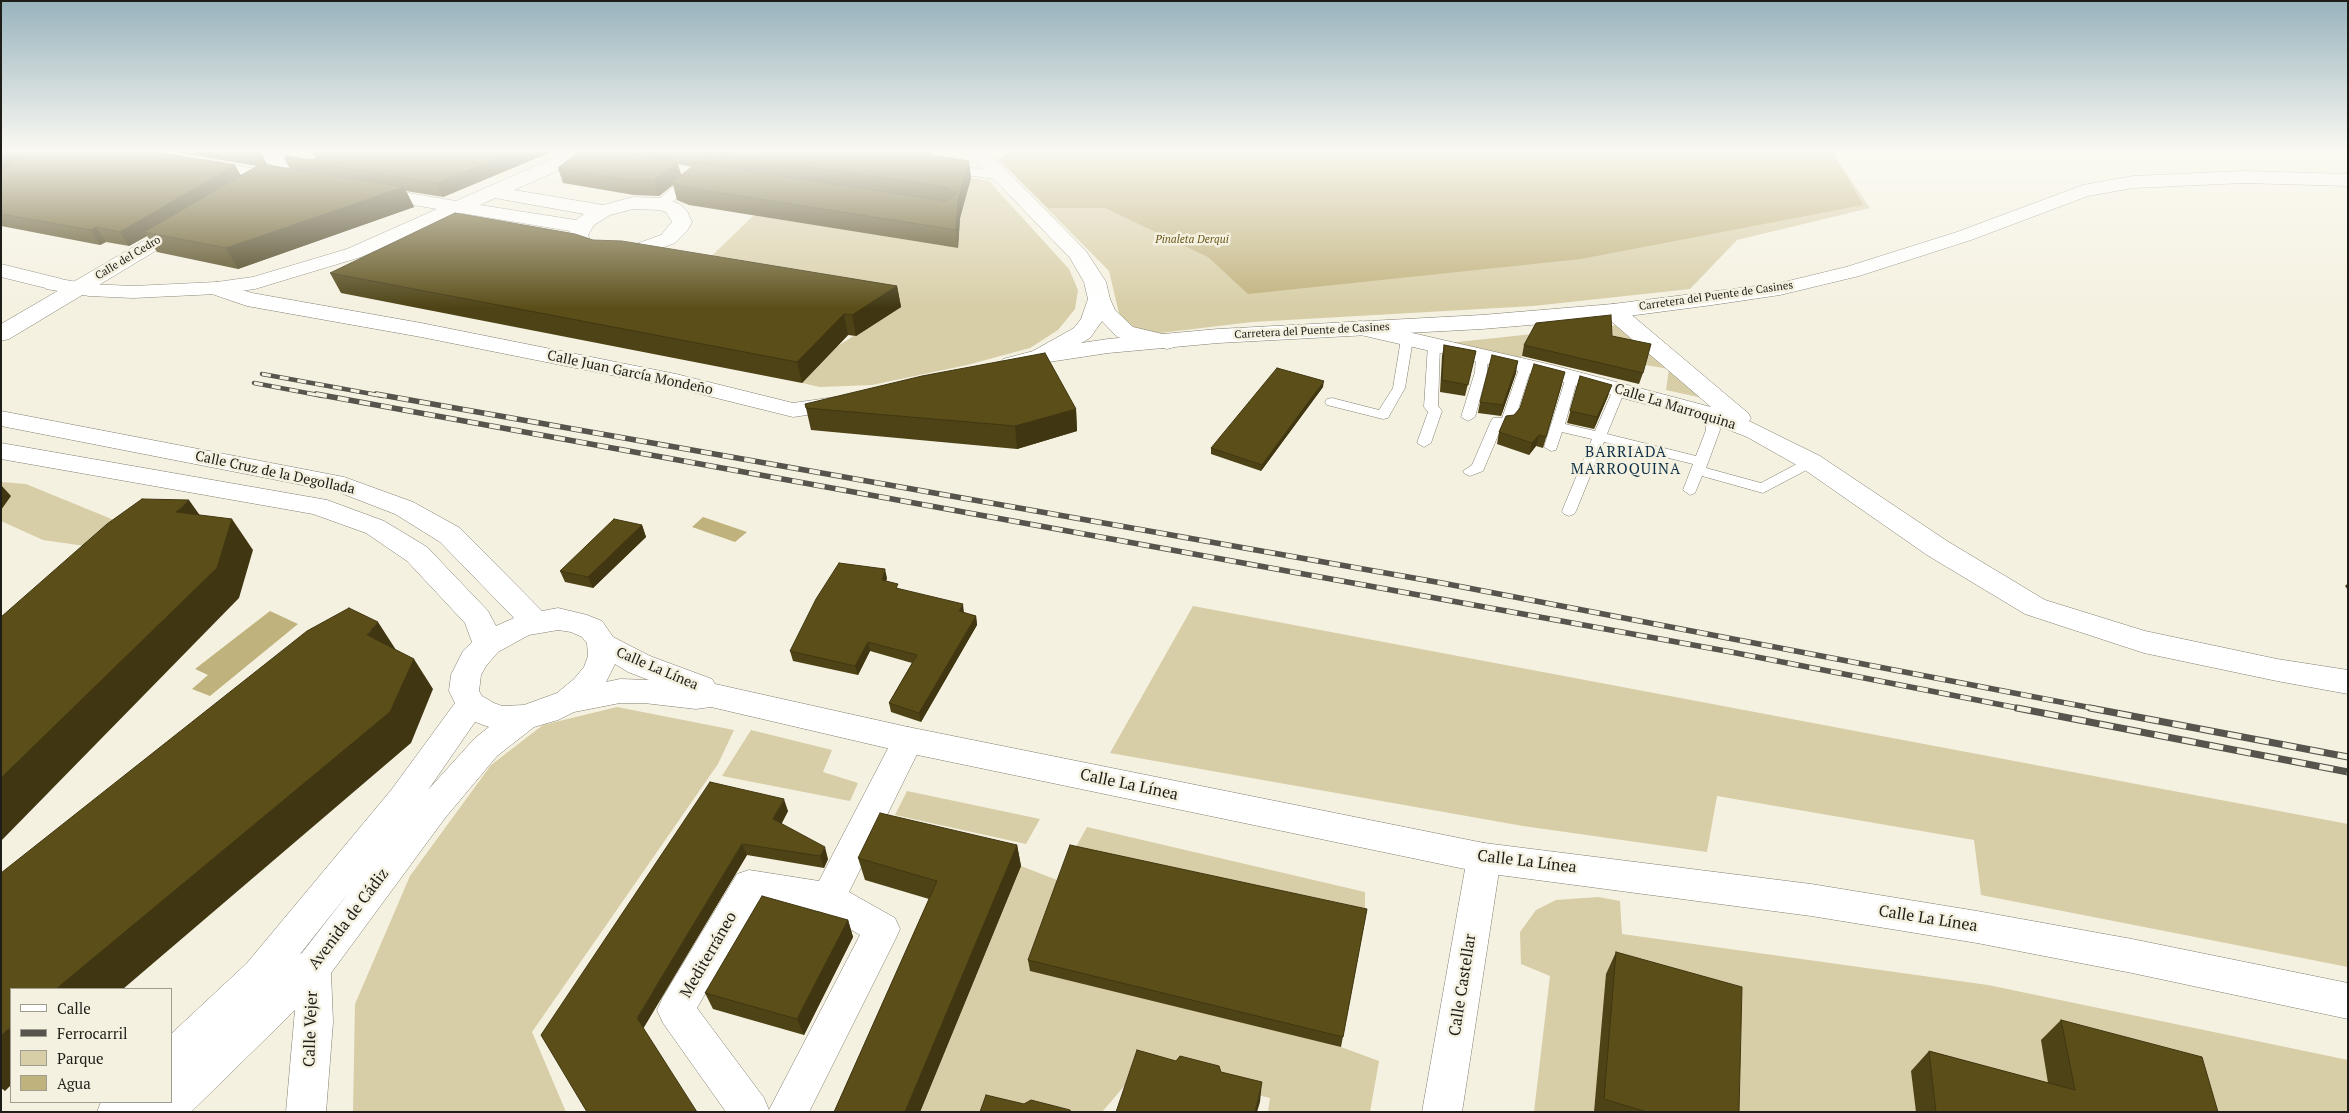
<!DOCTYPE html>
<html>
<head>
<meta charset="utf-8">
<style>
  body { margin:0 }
  #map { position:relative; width:2349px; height:1113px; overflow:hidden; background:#f5f1e1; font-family:"PT Serif",serif }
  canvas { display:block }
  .frame { position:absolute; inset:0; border:2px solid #1e1d17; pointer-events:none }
  .legend { position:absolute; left:10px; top:988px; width:162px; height:115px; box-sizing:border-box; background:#f5f1e1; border:1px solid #9f9c90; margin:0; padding:6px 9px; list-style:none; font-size:15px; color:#1e1d17 }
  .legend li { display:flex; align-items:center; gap:10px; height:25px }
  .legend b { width:25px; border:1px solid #9f9c90 }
</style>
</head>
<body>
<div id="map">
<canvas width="2349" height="1113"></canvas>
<div class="frame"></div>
<ul class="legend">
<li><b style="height:6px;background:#fff"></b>Calle</li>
<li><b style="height:6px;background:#56544c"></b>Ferrocarril</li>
<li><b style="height:14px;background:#d7cda6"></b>Parque</li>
<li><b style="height:14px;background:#c0b27c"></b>Agua</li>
</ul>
</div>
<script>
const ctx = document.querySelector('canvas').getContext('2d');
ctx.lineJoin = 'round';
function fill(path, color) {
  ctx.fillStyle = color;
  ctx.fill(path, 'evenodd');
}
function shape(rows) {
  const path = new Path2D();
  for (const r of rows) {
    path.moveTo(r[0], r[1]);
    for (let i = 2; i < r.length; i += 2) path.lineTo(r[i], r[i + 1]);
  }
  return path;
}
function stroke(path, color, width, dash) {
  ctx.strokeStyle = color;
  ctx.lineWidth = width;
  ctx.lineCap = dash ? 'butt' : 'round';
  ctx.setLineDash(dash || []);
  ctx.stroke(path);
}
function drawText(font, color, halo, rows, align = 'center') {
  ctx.font = font + ' "PT Serif",serif';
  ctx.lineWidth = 5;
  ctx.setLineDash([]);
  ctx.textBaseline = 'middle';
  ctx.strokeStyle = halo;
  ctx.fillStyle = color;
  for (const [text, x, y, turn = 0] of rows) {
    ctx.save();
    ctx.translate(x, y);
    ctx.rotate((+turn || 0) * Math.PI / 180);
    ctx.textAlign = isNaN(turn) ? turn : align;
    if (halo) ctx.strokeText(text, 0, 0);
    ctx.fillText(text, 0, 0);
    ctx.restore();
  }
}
const green = shape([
  [1010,152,1832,152,1870,208,1737,240,1690,289,1533,306,1252,322,1160,333,1122,326,1109,271,999,160],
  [971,178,989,181,1069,269,1078,290,1075,309,1058,330,1030,348,967,365,872,385,820,387,802,383,836,347,900,307,695,272,754,215,958,248,960,218],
  [1619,325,1707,399,1666,390,1669,369,1645,365,1609,348,1607,326],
  [1533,334,1521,358,1448,343],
  [1,482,26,484,114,520,85,546,43,540,1,521],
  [1193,606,2348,824,2348,967,1981,895,1974,840,1717,796,1707,852,1523,826,1110,753],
  [617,707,734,730,718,764,532,1032,566,1112,353,1112,355,1004,410,876,491,765,543,725],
  [751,730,832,750,823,772,858,783,850,801,722,776],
  [907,791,1040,819,1026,844,895,815],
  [1087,827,1365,892,1365,921,1071,856],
  [1021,866,1062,882,1341,1047,1379,1061,1370,1112,1268,1112,1270,1098,1218,1085,1138,1070,1102,1112,920,1112],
  [1598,897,1620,901,1622,934,1988,985,2348,1060,2348,1112,1534,1112,1550,976,1521,964,1520,932,1536,910,1556,900]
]);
const forest = shape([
  [1010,152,1833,152,1863,205,1581,259,1248,294,1208,257,1105,208,1048,208,999,160]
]);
const water = shape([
  [703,517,747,532,735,542,692,527],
  [270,611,298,624,210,696,192,689,208,675,195,669]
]);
const service = shape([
  [1407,335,1413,339,1405,388,1388,418,1383,419,1327,405,1325,402,1327,399,1332,398,1379,410,1393,388,1401,339,1407,335],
  [1434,341,1440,345,1438,406,1442,411,1431,443,1424,447,1417,443,1428,412,1424,407,1428,345,1434,341],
  [1482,352,1488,356,1487,372,1475,417,1468,421,1461,417,1475,372,1476,356,1482,352],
  [1526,362,1532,366,1515,419,1510,426,1502,426,1483,471,1470,476,1465,474,1463,471,1472,465,1491,421,1493,418,1502,418,1520,366,1526,362],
  [1572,373,1578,377,1565,424,1595,431,1613,390,1619,386,1625,390,1607,434,1696,456,1706,430,1703,414,1710,410,1717,414,1720,430,1706,468,1761,483,1806,459,1816,459,1818,462,1816,465,1763,493,1702,476,1695,493,1690,495,1683,490,1693,464,1604,442,1576,511,1574,514,1569,516,1564,514,1562,511,1592,439,1562,432,1556,450,1551,451,1544,447,1566,377,1572,373]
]);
const pedestrian = shape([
  [943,164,1001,172,1008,176,1001,180,938,171,936,168,943,164],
  [698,170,703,171,705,174,703,177,666,207,656,207,653,204,656,201,693,171,698,170]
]);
const minor = shape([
  [229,152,273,152,318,160,325,162,327,166,325,170,318,172,238,158,231,156,229,152],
  [567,152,593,152,591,156,514,190,603,205,633,197,661,198,680,204,687,211,692,222,687,231,675,243,643,255,601,258,582,252,574,247,568,235,570,231,461,213,361,257,255,289,217,294,133,298,89,296,46,289,43,284,46,279,54,278,89,284,133,286,217,282,253,277,347,249,437,209,366,197,363,193,366,189,373,187,456,201,567,152],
  [495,198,584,214,576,220,480,205,495,198],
  [633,209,659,210,666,212,672,222,661,235,633,245,603,246,590,240,588,235,594,225,610,215,633,209],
  [968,152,988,152,1086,251,1106,282,1110,299,1115,310,1133,327,1175,337,1178,342,1175,347,1167,349,1117,337,1102,321,1090,338,1049,361,1041,363,1033,361,1029,356,1033,351,1074,328,1081,319,1088,299,1084,282,1070,258,968,152],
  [202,159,283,174,290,176,293,180,290,184,283,186,195,169,193,165,195,161,202,159],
  [1613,304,1621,306,1748,413,1751,418,1749,421,1820,456,1947,541,2045,600,2145,631,2277,659,2348,670,2348,694,2277,681,2144,653,2025,614,1927,555,1802,468,1747,437,1701,419,1548,378,1352,333,1349,328,1352,323,1360,321,1552,365,1711,407,1605,316,1602,311,1605,306,1613,304],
  [908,727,919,731,924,740,849,892,895,918,900,929,895,940,809,1112,726,1112,663,1023,657,1010,663,997,737,874,749,870,819,881,897,731,908,727],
  [758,902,822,912,860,935,769,1110,764,1098,697,1008,758,902],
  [1484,843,1496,848,1501,858,1462,1112,1422,1112,1467,858,1472,848,1484,843]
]);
const tertiary = shape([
  [293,152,316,152,257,190,250,192,243,190,240,186,243,182,293,152],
  [2244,171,2348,174,2348,186,2244,183,2133,188,2088,196,1971,240,1859,276,1780,295,1712,305,1613,318,1482,329,1218,343,1108,353,1042,363,1011,371,1003,369,999,364,1003,359,1041,349,1108,339,1218,329,1482,315,1613,304,1780,283,1846,267,1957,232,2083,185,2133,176,2244,171],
  [185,219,192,221,195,225,192,229,9,339,1,341,1,324,178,221,185,219],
  [1,264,62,279,65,284,62,289,54,290,1,277,1,264],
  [217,282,252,293,421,323,676,374,793,403,842,396,851,398,854,403,851,408,842,410,793,417,676,388,421,337,247,306,209,293,206,288,209,283,217,282],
  [1,411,344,477,413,502,460,528,542,611,558,608,587,615,602,621,613,637,650,656,712,679,715,684,908,727,1484,843,1811,884,1977,911,2132,939,2348,983,2348,1019,2132,973,1977,943,1811,916,1484,873,908,753,711,707,696,709,644,703,620,703,574,712,558,720,534,727,497,756,445,818,331,973,333,1022,326,1112,286,1112,295,1010,191,1112,97,1112,101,1102,171,1102,171,1034,247,963,392,789,455,703,449,691,451,675,463,651,472,642,465,623,407,561,366,533,313,514,1,459,1,443,327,500,384,521,427,547,488,611,496,626,514,618,440,542,395,514,338,492,1,426,1,411],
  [558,630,571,632,582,637,587,643,588,656,584,667,574,679,557,693,524,705,502,706,494,703,482,696,479,691,481,675,486,666,498,652,529,635,558,630],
  [615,664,628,672,649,680,620,679,606,682,615,664],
  [475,722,489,727,475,738,428,790,475,722],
  [350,891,302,953,300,954,350,891]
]);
const railFar2 = shape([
  [262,374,383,396],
  [254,383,323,396]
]);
const railFar1 = shape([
  [316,394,1726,651,2023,709],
  [376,394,1442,583,2097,709]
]);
const rail = shape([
  [2017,708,2348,772],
  [2090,708,2348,757]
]);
const wall = shape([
  [1,152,241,175,257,166,175,152,261,152,267,165,290,169,284,158,311,160,317,158,315,158,312,152,551,152,443,197,406,191,414,207,238,269,157,252,147,236,129,246,106,242,100,245,1,226],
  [579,152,931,152,928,155,971,178,960,218,958,248,689,205,677,200,673,185,659,196,634,195,563,183,558,168],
  [678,164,692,167,681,175],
  [593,240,897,286,901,307,856,336,848,335,802,383,341,293,330,273],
  [1612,336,1643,373,1639,384,1522,356,1524,345],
  [1444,345,1476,351,1465,396,1440,392,1442,356],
  [1516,373,1501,416,1478,413,1480,402],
  [1580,376,1608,396,1594,429,1567,423],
  [1562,384,1543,448,1536,446,1529,455,1497,444,1499,432,1514,415],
  [1323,387,1261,471,1211,454,1211,448],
  [806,408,1076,409,1077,431,1017,449,811,430],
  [642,525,646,537,593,588,565,582,560,571],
  [887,578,886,581,899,589,964,613,976,616,977,625,921,722,891,712,889,703,912,663,870,651,858,675,793,661,790,651],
  [2348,583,2348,590,2345,586],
  [710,782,788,811,781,824,828,859,824,868,747,855,643,1028],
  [1017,845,1021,866,920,1112,834,1112,929,899,865,880,858,858],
  [1367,909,1341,1047,1030,971,1028,960],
  [848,920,853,937,804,1035,713,1009,705,993],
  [1616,952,1739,1112,1594,1112,1606,974],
  [2061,1020,2218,1112,1916,1112,1911,1071,1929,1051,2048,1083,2041,1040]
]);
const shadedWall = shape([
  [10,152,44,152,1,176,1,157],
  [258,152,261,152,267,165,264,167,256,153],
  [512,152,551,152,443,197,437,183],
  [924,152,931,152,925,159],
  [969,161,971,178,960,218,958,248,956,230,958,200],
  [677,162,682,177,672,182,673,185,659,196,654,180],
  [235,165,243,179,144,232,147,236,129,246,120,232],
  [404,187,414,207,238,269,226,248],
  [96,227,106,242,100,245,91,230],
  [897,286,901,307,856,336,852,315],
  [844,314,848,335,802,383,797,362],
  [1518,361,1516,373,1501,416,1503,405],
  [1324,381,1323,387,1261,471,1262,465],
  [1612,385,1608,396,1594,429,1597,417],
  [1076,409,1077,431,1017,449,1015,426],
  [1539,435,1536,446,1529,455,1532,443],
  [1,485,11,496,1,510],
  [189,500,211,531,176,512],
  [232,519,253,550,239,598,1,841,1,778],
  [642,525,646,537,593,588,588,577],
  [885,569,887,578,884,589,882,580],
  [963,604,964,613,959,611],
  [976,616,977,625,921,722,919,713],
  [378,622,398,653,367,635],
  [868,642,870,651,858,675,855,666],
  [414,659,433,689,411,743,123,989,56,989],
  [784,799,788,811,778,831,773,819],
  [742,844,747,855,643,1029,637,1018],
  [1017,845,1021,866,920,1112,905,1112],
  [825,847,828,859,824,868,820,856],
  [848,920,853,937,804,1035,797,1019],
  [11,1027,11,1085,5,1091,1,1088,1,1035],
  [1262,1082,1260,1102,1257,1112,1255,1112]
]);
const building = shape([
  [1,152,10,152,1,157,1,152],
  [36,152,155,152,235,165,120,232,96,227,91,230,1,214,1,171,36,152],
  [322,152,512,152,437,183,284,158,288,156,311,160,320,157,322,152],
  [579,152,617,152,677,162,654,180,629,180,558,168,579,152],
  [710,152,912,152,969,161,958,200,956,230,683,187,672,182,697,163,946,201,956,193,947,187,710,152],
  [261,164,404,187,226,248,144,232,261,164],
  [455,213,575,234,593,240,622,241,897,286,852,315,844,314,797,362,330,273,455,213],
  [1611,315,1612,336,1651,344,1643,373,1524,345,1536,323,1611,315],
  [1444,345,1476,351,1468,385,1442,380,1444,345],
  [1045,353,1076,409,1015,426,806,408,805,404,922,376,1045,353],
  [1492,355,1518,361,1503,405,1480,402,1492,355],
  [1534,364,1565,372,1546,437,1539,435,1532,443,1499,432,1506,416,1514,415,1520,408,1534,364],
  [1277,368,1324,381,1262,465,1211,448,1277,368],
  [1580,376,1612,385,1597,417,1570,411,1580,376],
  [142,499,189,500,176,512,232,519,217,568,1,778,1,617,107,524,142,499],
  [614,519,642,525,588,577,560,571,614,519],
  [839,563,885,569,882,580,898,584,896,588,963,604,959,611,976,616,919,713,889,703,917,655,868,642,855,666,790,651,816,599,839,563],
  [349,608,378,622,367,635,414,659,390,712,56,989,11,989,11,1027,1,1035,1,873,307,631,349,608],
  [710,782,784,799,773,819,825,847,820,856,742,844,637,1018,697,1112,587,1112,541,1035,710,782],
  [880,813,1017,845,905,1112,834,1112,937,881,858,858,880,813],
  [1070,845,1367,909,1343,1037,1028,960,1070,845],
  [762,896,848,920,797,1019,705,993,762,896],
  [1616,952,1742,987,1739,1112,1647,1112,1604,1099,1616,952],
  [2061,1020,2202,1057,2218,1112,1936,1112,1929,1051,2075,1090,2061,1020],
  [1137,1050,1176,1061,1180,1056,1219,1066,1221,1072,1262,1082,1255,1112,1116,1112,1137,1050],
  [986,1095,1024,1104,1031,1100,1070,1110,1071,1112,980,1112,986,1095]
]);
const farParknames = [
  ["Pinaleta Derqui",1192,240]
];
const farStreetnames = [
  ["Calle del Cedro",128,258,-31],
  ["Carretera del Puente de Casines",1716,296,-8],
  ["Carretera del Puente de Casines",1312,331,-3]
];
const streetNames = [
  ["Calle Juan García Mondeño",630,373,12],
  ["Calle La Marroquina",1675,407,17],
  ["Calle Cruz de la Degollada",275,473,12],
  ["Calle La Línea",657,669,23]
];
const neighbourhoodNames = [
  ["BARRIADA",1626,453],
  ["MARROQUINA",1626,470]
];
const nearStreetnames = [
  ["Calle La Línea",1129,785,12],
  ["Calle La Línea",1527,862,7],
  ["Avenida de Cádiz",349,919,-53],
  ["Calle La Línea",1928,919,9],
  ["Mediterráneo",709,955,-60],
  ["Calle Castellar",1463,985,-81],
  ["Calle Vejer",311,1029,-88]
];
fill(green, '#d7cda6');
fill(forest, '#c0b17c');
fill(water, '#c0b27c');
stroke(service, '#827e70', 1);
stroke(pedestrian, '#827e70', 1);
stroke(minor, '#827e70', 1);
stroke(tertiary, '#827e70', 1);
fill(service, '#fff');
fill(pedestrian, '#fff');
fill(minor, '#fff');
fill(tertiary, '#fff');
stroke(railFar2, '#56544c', 4.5);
stroke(railFar1, '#56544c', 5.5);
stroke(rail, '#56544c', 7);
stroke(railFar2, '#f5f1e1', 3, [9]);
stroke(railFar1, '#f5f1e1', 4, [11]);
stroke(rail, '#f5f1e1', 5, [14]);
fill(wall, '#4e4316');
fill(shadedWall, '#403712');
fill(building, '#5b4e19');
stroke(building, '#403712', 1);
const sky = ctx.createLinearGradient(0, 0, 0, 308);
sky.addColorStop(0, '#98b3bd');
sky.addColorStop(0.49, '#faf9f2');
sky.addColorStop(1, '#faf9f200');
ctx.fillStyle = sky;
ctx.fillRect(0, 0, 2349, 308);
drawText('italic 11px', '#675718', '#f5f1e1', farParknames);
drawText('11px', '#1e1d17', '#f5f1e1', farStreetnames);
drawText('14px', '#1e1d17', '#f5f1e1', streetNames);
ctx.letterSpacing = '1px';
drawText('15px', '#0d2f48', '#f5f1e1', neighbourhoodNames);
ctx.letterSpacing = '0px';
drawText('16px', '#1e1d17', '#f5f1e1', nearStreetnames);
</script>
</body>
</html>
